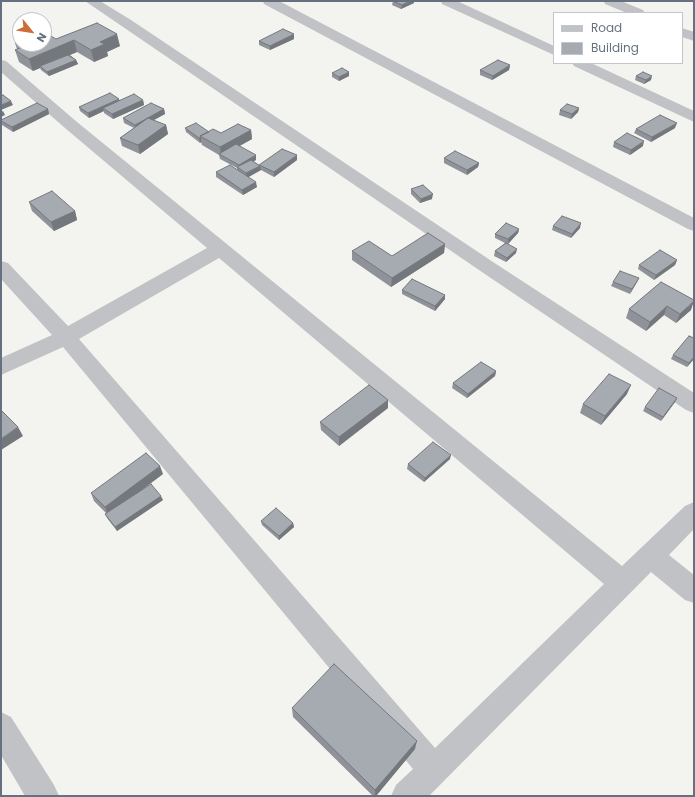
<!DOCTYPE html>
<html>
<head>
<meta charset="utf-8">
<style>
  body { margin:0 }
  #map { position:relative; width:695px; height:797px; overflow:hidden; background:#f3f4f0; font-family:Poppins,sans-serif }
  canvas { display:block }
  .frame { position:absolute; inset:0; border:2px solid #66707e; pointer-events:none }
  .legend { position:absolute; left:553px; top:12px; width:130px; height:52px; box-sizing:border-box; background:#fff; border:1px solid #c2c6cb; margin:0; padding:5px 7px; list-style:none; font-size:12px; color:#66707e }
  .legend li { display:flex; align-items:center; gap:8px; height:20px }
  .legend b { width:20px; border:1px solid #c2c6cb }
  .north { position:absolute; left:12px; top:12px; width:40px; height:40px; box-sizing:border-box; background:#fff; border:1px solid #c2c6cb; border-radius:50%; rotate:120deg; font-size:11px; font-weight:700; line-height:16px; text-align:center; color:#66707e }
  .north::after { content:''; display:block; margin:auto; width:14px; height:18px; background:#ce6d37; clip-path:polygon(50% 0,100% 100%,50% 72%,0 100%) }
</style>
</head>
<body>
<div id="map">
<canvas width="695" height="797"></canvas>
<div class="frame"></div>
<ul class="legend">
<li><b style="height:5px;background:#c0c2c5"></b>Road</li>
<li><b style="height:11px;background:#a6abb2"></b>Building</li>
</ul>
<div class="north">N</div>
</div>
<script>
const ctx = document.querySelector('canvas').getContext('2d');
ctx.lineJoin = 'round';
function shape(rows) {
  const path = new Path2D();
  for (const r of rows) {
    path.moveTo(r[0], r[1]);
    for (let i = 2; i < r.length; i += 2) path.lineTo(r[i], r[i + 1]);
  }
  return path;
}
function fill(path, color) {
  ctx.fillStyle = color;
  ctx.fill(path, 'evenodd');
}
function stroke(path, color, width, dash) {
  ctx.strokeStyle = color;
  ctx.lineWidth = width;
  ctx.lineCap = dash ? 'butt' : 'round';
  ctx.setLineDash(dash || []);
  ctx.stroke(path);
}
const minor = shape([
  [85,1,100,1,131,20,493,262,694,393,694,413,686,410,479,270,85,1],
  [263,1,279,1,694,218,694,231,688,229,264,4,263,1],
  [441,1,457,1,554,46,554,55,442,4,441,1],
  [604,1,621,1,643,10,645,13,627,13,605,4,604,1],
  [682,28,694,32,694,41,682,37,682,28],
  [1,60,6,61,77,122,622,566,685,506,694,502,694,529,669,555,694,575,694,603,685,600,651,572,429,796,391,796,396,785,413,769,63,347,1,375,1,358,52,335,1,279,1,261,8,263,68,326,207,248,65,128,1,72,1,60],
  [219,258,604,584,435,748,79,339,219,258],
  [572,63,591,63,694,111,694,122,574,66,572,63],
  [1,712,11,717,54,785,59,796,25,796,1,755,1,712]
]);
const wall = shape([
  [393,1,414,3,401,9,392,5],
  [97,23,120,46,107,52,108,56,94,62,77,52,70,55,76,60,78,64,49,76,41,70,40,68,33,71,19,62,15,50,17,49,15,43,56,39],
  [294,39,270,50,259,45,259,41],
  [510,65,509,70,492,80,480,75,480,70],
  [332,73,349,76,339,81,332,77],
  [636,76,651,80,644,84,635,80],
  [143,100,144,105,113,119,104,113,104,111,89,118,80,111,79,107,120,101],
  [579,108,578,112,571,119,559,115,560,110],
  [48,109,49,114,13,132,2,125,1,122,1,120],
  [164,109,165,114,153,120,166,125,168,134,140,154,122,146,120,138,134,128,124,123,123,118],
  [185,128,221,133,251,130,252,139,239,146,256,160,253,161,259,165,297,160,274,177,261,170,248,177,257,187,243,195,216,177,216,172,237,170,237,168,220,159,219,155,202,145,201,142,200,143,186,132],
  [675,128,651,142,634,133,636,129],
  [614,142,643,146,630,155,613,147],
  [444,158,479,163,478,167,467,175,444,163],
  [411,189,432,199,420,203,411,194],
  [29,202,75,211,77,220,54,231,32,211],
  [553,226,580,228,571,238,552,230],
  [519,229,518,233,508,244,516,253,506,262,494,256,495,251,505,243,495,238,495,234],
  [445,244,444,253,391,287,352,260,352,251,392,256],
  [677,260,675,265,654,280,638,269,639,265],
  [639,278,637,282,630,294,611,286,613,282],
  [661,282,691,310,676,323,664,315,646,331,626,318,629,309],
  [402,290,445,295,445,299,435,311,402,294],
  [673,355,694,359,687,367,671,359],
  [496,371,495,376,467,398,452,388,453,383],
  [627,394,601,425,580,413,583,404],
  [677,398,675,402,661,421,643,411,645,407],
  [388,408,339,446,321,430,320,422],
  [450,459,424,482,407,469,408,464],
  [163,474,143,489,163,500,117,531,107,518,105,514,106,513,94,501,91,493],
  [261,521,293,523,294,527,279,540,262,525],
  [292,708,415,749,376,796,373,796,293,717]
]);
const shadedWall = shape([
  [410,1,414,1,414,3,401,9,402,5],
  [117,34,120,46,107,52,108,56,94,62,91,50,100,42],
  [294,34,294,39,270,50,270,46],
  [74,40,77,52,41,67,40,66,40,68,33,71,29,59],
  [76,60,78,64,49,76,47,72],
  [510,65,509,70,492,80,493,76],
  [349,72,349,76,339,81,339,77],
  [652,76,651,80,644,84,646,80],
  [119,99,120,103,103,108,104,111,89,118,88,113],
  [143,100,144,105,113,119,112,114],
  [11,101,13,105,1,110,1,105],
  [579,108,578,112,571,119,572,114],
  [48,109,49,114,13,132,12,127],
  [164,109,165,114,136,130,135,125],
  [3,111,5,115,1,117,1,112],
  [677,123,675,128,651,142,652,137],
  [166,125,168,134,140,154,138,145],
  [251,130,252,139,222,156,221,155,220,147],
  [199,138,201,138,201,142,200,143],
  [644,141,643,146,630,155,631,150],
  [256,155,256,160,240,169,239,168,239,165],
  [297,155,297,160,274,177,274,172],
  [479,163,478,167,467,175,467,170],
  [260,166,261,170,247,178,246,173],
  [256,182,257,187,243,195,242,190],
  [433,194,432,199,420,203,421,199],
  [75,211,77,220,54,231,51,222],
  [581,223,580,228,571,238,572,234],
  [519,229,518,233,508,244,508,239],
  [445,244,444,253,391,287,392,278],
  [517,249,516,253,506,262,507,258],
  [677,260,675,265,654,280,656,275],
  [639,278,637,282,630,294,632,289],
  [445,295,445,299,435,311,435,306],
  [694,301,691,310,676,323,680,314],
  [667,306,664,315,646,331,650,322],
  [694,357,694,359,687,367,689,363],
  [496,371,495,376,467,398,468,394],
  [631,385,627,394,601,425,605,416],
  [677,398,675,402,661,421,663,417],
  [388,400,388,408,339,446,339,437],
  [18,427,23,436,1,450,1,439],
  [451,455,450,459,424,482,425,478],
  [160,466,163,474,108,515,105,507],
  [161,496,163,500,117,531,115,527],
  [293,523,294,527,279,540,279,536],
  [417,741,415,749,376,796,375,796,375,790]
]);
const building = shape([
  [393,1,410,1,402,5,393,1],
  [97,23,117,34,100,42,105,44,91,50,74,40,29,59,15,50,22,47,15,43,20,41,20,44,44,44,44,32,56,39,97,23],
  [283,29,294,34,270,46,259,41,283,29],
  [68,55,76,60,47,72,40,66,68,55],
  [498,60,510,65,493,76,480,70,498,60],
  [342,68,349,72,339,77,332,73,342,68],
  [643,72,652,76,646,80,636,76,643,72],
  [110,93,119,99,88,113,79,107,110,93],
  [134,94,143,100,112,114,103,108,134,94],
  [3,95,11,101,1,105,1,96,3,95],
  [37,103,48,109,12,127,1,121,1,120,37,103],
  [151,103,164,109,135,125,123,118,151,103],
  [567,104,579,108,572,114,560,110,567,104],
  [660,115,677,123,652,137,636,129,660,115],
  [148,118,166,125,138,145,120,138,148,118],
  [196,123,209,132,200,136,201,138,199,138,185,128,196,123],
  [238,124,251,130,220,147,200,136,213,129,221,133,238,124],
  [627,133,644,141,631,150,614,142,627,133],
  [236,144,256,155,239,165,219,154,236,144],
  [282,149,297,155,274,172,259,165,282,149],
  [455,151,479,163,467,170,444,158,455,151],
  [251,160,260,166,246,173,237,167,251,160],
  [230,165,256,182,242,190,216,172,230,165],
  [423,185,433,194,421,199,411,189,423,185],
  [52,191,75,211,51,222,29,202,52,191],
  [562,216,581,223,572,234,553,226,562,216],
  [506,223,519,229,508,239,495,234,506,223],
  [428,233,445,244,392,278,352,251,369,241,392,256,428,233],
  [506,243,517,249,507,258,495,251,506,243],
  [660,250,677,260,656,275,639,265,660,250],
  [620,271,639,278,632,289,613,282,620,271],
  [412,279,445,295,435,306,402,290,412,279],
  [661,282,694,300,694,301,680,314,667,306,650,322,629,309,661,282],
  [689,336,694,338,694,357,689,363,673,355,689,336],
  [481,362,496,371,468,394,453,383,481,362],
  [609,374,631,385,605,416,583,404,609,374],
  [369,385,388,400,339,437,320,422,369,385],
  [659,388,677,398,663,417,645,407,659,388],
  [1,410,18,427,1,439,1,410],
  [433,442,451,455,425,478,408,464,433,442],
  [146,453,160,466,105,507,91,493,146,453],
  [151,484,161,496,115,527,105,514,151,484],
  [276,508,293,523,279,536,261,521,276,508],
  [334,664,417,741,375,790,292,708,334,664]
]);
fill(minor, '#c0c2c5');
fill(wall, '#8f9399');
fill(shadedWall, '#74787d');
fill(building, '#a6abb2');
stroke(building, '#74787d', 1);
</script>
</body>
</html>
